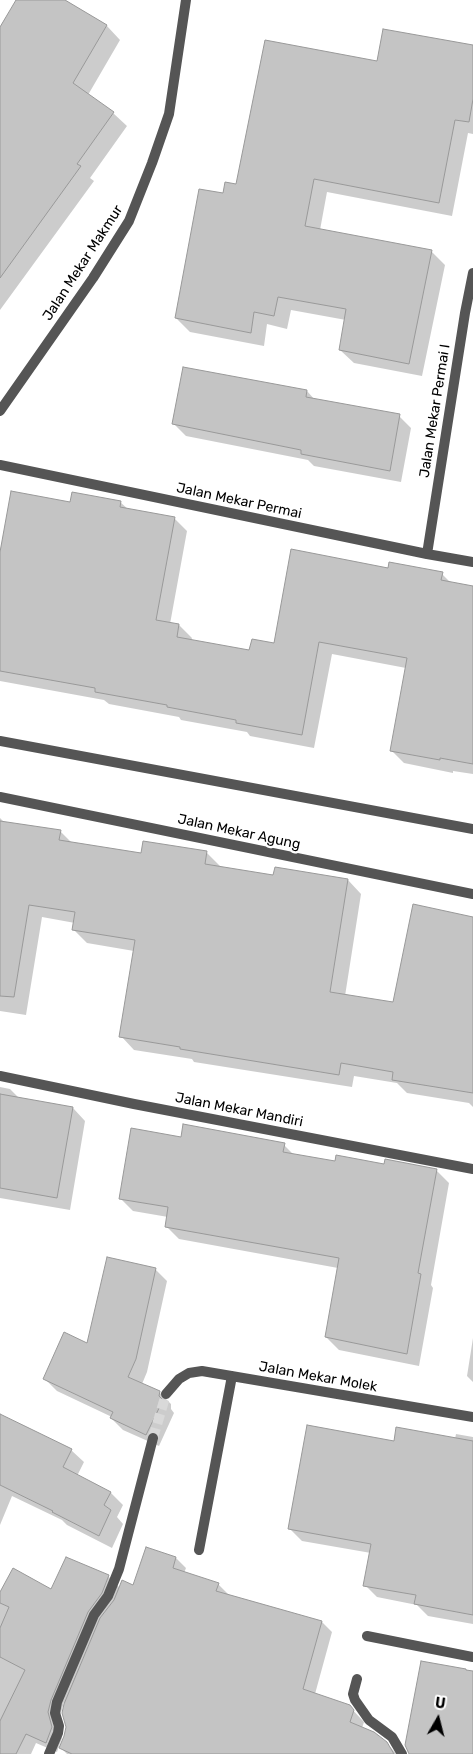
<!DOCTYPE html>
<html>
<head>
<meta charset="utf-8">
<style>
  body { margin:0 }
  #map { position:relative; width:473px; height:1754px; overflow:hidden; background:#fff; font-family:Rubik,sans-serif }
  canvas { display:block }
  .north { position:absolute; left:413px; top:1694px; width:50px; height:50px; -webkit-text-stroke:4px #fff; paint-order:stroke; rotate:8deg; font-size:14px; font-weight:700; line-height:20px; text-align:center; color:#000 }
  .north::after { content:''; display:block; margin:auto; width:18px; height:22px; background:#000; clip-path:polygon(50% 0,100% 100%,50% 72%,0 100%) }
</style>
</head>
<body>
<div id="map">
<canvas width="473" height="1754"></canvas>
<div class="north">U</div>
</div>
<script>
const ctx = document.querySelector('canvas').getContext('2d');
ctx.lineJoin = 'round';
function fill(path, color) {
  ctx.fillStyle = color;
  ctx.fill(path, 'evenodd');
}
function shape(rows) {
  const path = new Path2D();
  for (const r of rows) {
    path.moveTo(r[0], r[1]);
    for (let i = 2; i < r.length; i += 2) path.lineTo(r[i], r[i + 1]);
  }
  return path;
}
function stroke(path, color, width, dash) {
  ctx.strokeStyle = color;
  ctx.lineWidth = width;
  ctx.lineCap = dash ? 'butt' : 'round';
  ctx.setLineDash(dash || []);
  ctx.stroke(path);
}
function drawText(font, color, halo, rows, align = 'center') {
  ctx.font = font + ' Rubik,sans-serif';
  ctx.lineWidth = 4.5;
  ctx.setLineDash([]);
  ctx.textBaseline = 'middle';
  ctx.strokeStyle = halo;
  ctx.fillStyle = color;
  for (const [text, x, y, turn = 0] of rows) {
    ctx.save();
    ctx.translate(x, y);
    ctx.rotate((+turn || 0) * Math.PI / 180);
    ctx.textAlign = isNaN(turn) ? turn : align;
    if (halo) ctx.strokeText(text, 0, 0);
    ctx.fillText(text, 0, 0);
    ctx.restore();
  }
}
const shadow = shape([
  [18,0,62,0,107,26,120,40,88,95,113,113,127,126,90,178,94,181,0,310,0,30],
  [473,47,473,134,468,133,452,216,327,192,320,230,431,251,445,265,422,376,354,363,340,350,346,320,291,310,287,329,267,324,264,346,190,332,176,318,224,195,237,186,378,63],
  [307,391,315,400,399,416,411,428,401,482,314,466,308,460,186,436,174,424],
  [120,502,129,510,174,518,187,531,170,624,179,625,192,638,191,641,250,652,275,644,389,569,442,574,451,583,473,587,473,774,453,771,453,773,404,763,391,750,406,668,332,654,314,748,250,736,247,732,181,720,179,717,109,704,104,700,0,681,0,559,71,504],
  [0,818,5,823,60,831,73,844,142,855,206,852,220,866,219,867,274,876,276,869,348,880,361,894,345,996,394,1004,473,918,473,1107,469,1103,407,1093,397,1083,354,1076,352,1087,194,1062,192,1059,134,1050,121,1036,134,951,87,943,74,930,75,923,42,917,26,1015,0,1011],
  [0,1087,10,1089,20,1099,73,1108,85,1121,70,1210,0,1198],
  [182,1139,284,1145,295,1156,336,1163,385,1165,436,1170,449,1183,431,1285,433,1288,419,1366,339,1350,326,1337,338,1268,179,1239,166,1226,168,1217,133,1211,120,1198],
  [155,1269,167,1281,147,1372,142,1384,159,1392,171,1404,171,1409,174,1413,159,1446,123,1430,111,1418,112,1417,57,1391,45,1379,88,1345],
  [473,1338,473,1382,467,1376],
  [0,1416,71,1450,84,1462,77,1476,111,1493,123,1505,117,1517,123,1524,112,1548,67,1525,62,1520,12,1496,0,1525],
  [456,1434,473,1437,473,1624,428,1616,417,1605,377,1597,365,1585,371,1553,302,1541,290,1529,395,1443,455,1439],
  [176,1558,186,1568,184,1573,218,1584,229,1595,322,1622,332,1632,315,1694,349,1706,364,1722,362,1728,386,1743,397,1754,67,1754,59,1746,57,1752,36,1743,31,1754,0,1754,0,1595,52,1591,108,1576,120,1588,134,1587],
  [64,1702,67,1727,61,1747,59,1746,62,1738,58,1723]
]);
const building = shape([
  [16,0,65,0,107,25,73,83,114,112,77,164,81,166,0,278,0,27,16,0],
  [383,29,473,45,473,99,469,122,455,120,439,203,314,179,305,226,432,250,409,364,339,350,346,309,278,297,274,316,254,312,251,333,175,318,199,189,223,193,225,182,236,184,265,40,377,61,383,29],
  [183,367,307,390,306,397,400,414,390,471,301,454,301,450,172,424,183,367],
  [11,491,70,502,72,492,121,501,120,507,175,517,156,620,179,624,177,637,249,650,252,639,274,643,291,549,388,568,389,562,443,572,441,580,473,586,473,764,440,758,440,760,390,751,407,658,319,642,302,735,236,723,236,720,167,707,167,705,95,692,95,688,0,671,0,552,11,491],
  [0,821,61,830,59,840,141,853,143,841,207,851,205,864,273,875,275,867,348,879,330,992,393,1002,413,904,473,917,473,1093,392,1080,393,1072,341,1063,339,1075,180,1049,180,1047,119,1037,135,940,72,930,75,912,29,905,14,997,0,996,0,821],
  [0,1094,73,1107,57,1198,0,1188,0,1094],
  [183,1124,285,1143,283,1152,335,1161,336,1155,384,1164,385,1159,437,1169,418,1273,421,1274,407,1354,325,1337,339,1258,165,1227,168,1207,119,1199,131,1128,181,1137,183,1124],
  [107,1257,156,1268,136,1359,128,1377,160,1391,159,1396,163,1400,146,1435,110,1418,113,1412,43,1379,64,1332,87,1343,107,1257],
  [0,1414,72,1449,63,1467,111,1492,104,1505,111,1510,99,1536,52,1512,53,1511,0,1485,0,1414],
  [307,1425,394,1441,396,1427,473,1441,473,1615,414,1604,416,1595,363,1586,371,1544,288,1529,307,1425],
  [146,1547,176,1557,173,1568,219,1583,216,1591,322,1621,303,1689,350,1705,354,1710,350,1722,374,1732,387,1742,394,1754,72,1754,59,1748,64,1736,66,1727,62,1713,64,1704,100,1618,114,1600,122,1580,133,1585,146,1547],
  [66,1557,109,1575,102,1593,88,1612,51,1700,48,1712,52,1727,46,1743,26,1734,16,1754,0,1754,0,1721,25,1670,0,1657,0,1628,9,1607,0,1603,0,1592,13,1568,51,1589,66,1557],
  [421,1661,466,1669,466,1670,473,1671,473,1754,409,1754,405,1745,421,1661]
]);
const streetTunnel = shape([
  [153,1438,166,1394]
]);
const street = shape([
  [0,411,93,278,129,221,152,163,169,114,186,0],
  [0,465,427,554,473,562],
  [427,554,465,313,473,273],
  [0,741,473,829],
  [0,797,473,894],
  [0,1076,134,1104,473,1169],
  [166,1394,179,1379,189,1373,202,1371,473,1417],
  [199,1550,232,1376],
  [367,1636,473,1657],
  [357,1679,353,1694,355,1700,369,1720,392,1737,402,1754],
  [49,1754,58,1733,59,1726,55,1713,57,1702,94,1615,108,1596,119,1569,153,1438]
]);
const streetNames = [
  ["Jalan Mekar Makmur",83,263,-57],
  ["Jalan Mekar Permai I",435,411,-81],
  ["Jalan Mekar Permai",239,501,12],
  ["Jalan Mekar Agung",239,832,12],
  ["Jalan Mekar Mandiri",239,1110,11],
  ["Jalan Mekar Molek",318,1377,10]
];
fill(shadow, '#0003');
fill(building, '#c4c4c4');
stroke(building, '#999', 1);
stroke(streetTunnel, '#d9d9d9', 10, [10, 5]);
stroke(street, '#555', 10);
drawText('14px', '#000', '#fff', streetNames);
</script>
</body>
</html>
